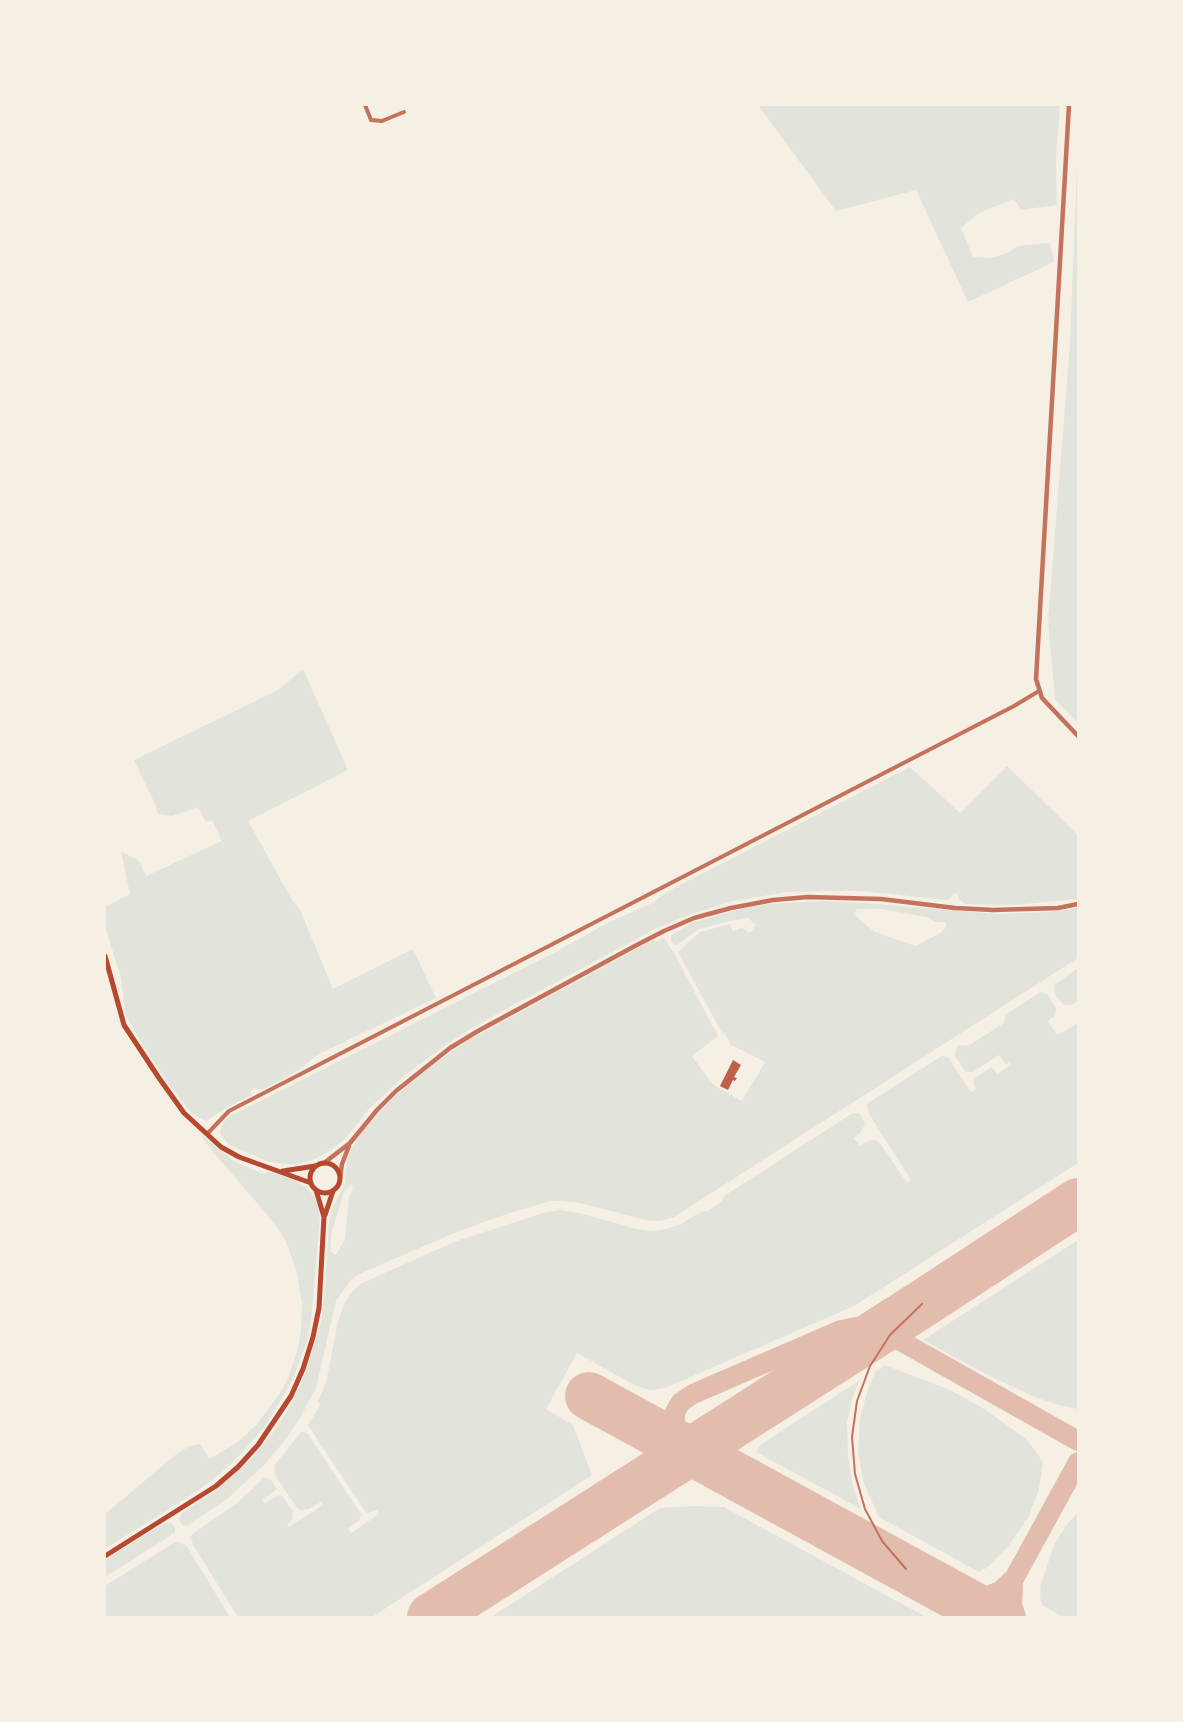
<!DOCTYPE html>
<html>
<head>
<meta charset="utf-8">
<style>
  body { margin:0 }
  #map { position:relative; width:1183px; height:1722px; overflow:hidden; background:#f6efe4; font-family:"Nunito Sans",sans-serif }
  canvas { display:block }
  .frame { position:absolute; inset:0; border:106px solid #f6efe4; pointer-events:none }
</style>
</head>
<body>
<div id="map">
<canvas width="1183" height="1722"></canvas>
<div class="frame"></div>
</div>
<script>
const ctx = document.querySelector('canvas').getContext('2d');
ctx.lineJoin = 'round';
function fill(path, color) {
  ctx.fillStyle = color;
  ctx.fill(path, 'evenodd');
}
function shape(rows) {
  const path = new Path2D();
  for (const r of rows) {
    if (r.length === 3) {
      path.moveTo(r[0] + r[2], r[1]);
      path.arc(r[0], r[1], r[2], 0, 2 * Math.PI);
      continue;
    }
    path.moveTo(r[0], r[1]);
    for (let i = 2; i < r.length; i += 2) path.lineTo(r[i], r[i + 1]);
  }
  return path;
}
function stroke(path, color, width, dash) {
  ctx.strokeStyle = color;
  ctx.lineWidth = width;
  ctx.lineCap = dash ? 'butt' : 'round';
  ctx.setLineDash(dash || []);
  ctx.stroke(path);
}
const green = shape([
  [758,105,1060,105,1056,159,1057,205,1021,210,1014,199,979,213,961,228,973,257,991,258,1008,253,1017,246,1050,243,1054,262,968,302,916,190,836,211],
  [1078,142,1078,723,1055,699,1048,621,1070,343],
  [303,669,348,770,248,821,291,898,300,910,333,989,413,949,436,998,317,1055,301,1069,262,1090,253,1088,250,1096,226,1108,206,1121,192,1114,167,1082,140,1040,125,1014,121,978,105,926,105,907,130,894,121,851,139,861,146,876,222,841,212,820,206,822,198,807,172,816,158,814,155,804,134,760,278,690],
  [1007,766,1078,835,1078,899,1014,905,965,904,959,899,958,893,953,894,952,897,948,900,862,891,831,891,787,892,728,902,686,916,655,929,475,1026,447,1044,404,1076,369,1109,345,1139,331,1150,315,1159,296,1165,269,1162,229,1145,221,1135,220,1131,225,1120,230,1116,552,954,609,922,655,902,658,898,676,887,910,767,960,813],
  [823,901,864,903,998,914,1048,912,1078,908,1078,958,674,1217,660,1221,645,1220,580,1203,561,1201,550,1201,507,1214,459,1231,359,1274,350,1281,336,1301,316,1388,301,1416,282,1444,264,1465,227,1499,186,1526,182,1525,179,1519,182,1513,215,1491,251,1459,272,1434,288,1410,302,1382,321,1322,325,1287,329,1222,332,1209,345,1184,347,1160,353,1146,363,1131,393,1098,434,1064,469,1040,640,947,654,940,656,941,664,938,674,953,718,1036,692,1056,712,1084,742,1101,765,1062,731,1045,724,1032,722,1033,678,952,700,932,730,924,733,931,742,928,750,933,756,925,748,918,730,921,699,929,677,945,674,945,671,940,671,935,692,923,740,909,768,904],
  [857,909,882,909,927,917,936,922,946,922,945,928,940,933,916,946,875,932,860,920,855,914],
  [351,1184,353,1189,349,1196,345,1239,336,1255,330,1251,332,1231,344,1192],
  [1078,968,1078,1001,1071,1005,1064,1005,1055,995,1054,985],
  [1041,992,1048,995,1056,1008,1055,1016,1048,1021,1057,1035,1078,1023,1078,1163,854,1306,665,1388,650,1390,636,1386,577,1353,546,1409,573,1425,592,1475,372,1617,238,1617,193,1545,191,1536,195,1532,236,1504,265,1477,271,1480,277,1489,262,1500,265,1503,279,1495,282,1496,293,1511,292,1520,287,1524,289,1527,323,1505,321,1502,309,1509,300,1510,297,1508,275,1475,274,1466,301,1432,304,1432,308,1434,361,1514,359,1521,348,1528,351,1533,379,1514,377,1510,368,1513,365,1511,308,1425,320,1405,318,1401,326,1383,338,1321,344,1305,350,1294,360,1284,454,1242,543,1213,560,1210,583,1214,637,1229,652,1231,666,1229,681,1224,702,1211,707,1211,722,1201,724,1196,853,1113,859,1113,865,1123,861,1132,854,1138,859,1146,870,1140,876,1140,880,1143,907,1183,911,1180,869,1114,867,1105,868,1103,942,1056,948,1057,971,1092,976,1089,973,1082,976,1077,992,1067,997,1074,1011,1065,1009,1062,1006,1065,999,1055,973,1072,966,1072,955,1056,957,1046,959,1045,968,1046,1004,1023,1006,1014],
  [200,1134,234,1161,263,1174,268,1172,290,1178,305,1186,314,1196,317,1202,320,1218,311,1321,307,1341,292,1381,266,1425,239,1456,221,1473,196,1492,105,1549,105,1514,179,1452,190,1446,200,1444,209,1459,238,1442,258,1423,280,1393,288,1378,297,1352,301,1330,302,1304,297,1273,288,1247,281,1233,265,1212,213,1152],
  [1078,1240,1078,1409,1058,1405,1032,1396,982,1372,923,1340],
  [885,1365,950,1390,983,1408,1025,1438,1035,1450,1043,1462,1039,1489,1029,1516,1007,1548,988,1567,979,1572,879,1517,864,1484,858,1452,860,1419,867,1392,875,1372],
  [860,1380,853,1396,847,1422,848,1456,853,1486,861,1509,756,1452,760,1445],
  [693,1506,724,1507,926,1617,491,1617,660,1508],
  [1078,1512,1078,1617,1063,1617,1043,1606,1040,1599,1041,1584,1054,1545,1067,1524],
  [170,1522,175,1527,175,1532,173,1534,105,1577,105,1560,162,1524],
  [175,1542,178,1542,186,1545,230,1617,105,1617,105,1586]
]);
const taxiway = shape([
  [1070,1207,1078,1202],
  [685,1448,675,1433,675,1412,681,1402,693,1394,841,1330,862,1326,890,1335,1078,1441],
  [1013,1586,1012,1605,1016,1617],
  [944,1589,969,1598,986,1597,1000,1591,1012,1580],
  [995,1617,1016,1575,1078,1462]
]);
const runway = shape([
  [589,1396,994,1617],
  [431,1617,922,1304,1078,1202]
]);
const building = shape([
  [733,1060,741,1065,734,1077,737,1078,735,1081,733,1080,728,1090,720,1086]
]);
const service = shape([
  [906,1569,882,1541,865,1509,855,1474,852,1437,857,1401,870,1366,890,1335,922,1304]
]);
const minor = shape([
  [365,105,371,120,382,121,404,112],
  [207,1134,229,1111,1014,706,1039,691]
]);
const tertiary = shape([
  [1069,105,1036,679,1042,698,1078,736],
  [324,1163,350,1143,377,1110,396,1091,450,1048,478,1031,633,947,664,931,694,918,731,908,773,900,808,897,881,899,955,908,993,910,1058,908,1078,904],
  [340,1178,342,1164,349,1146]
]);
const secondary = shape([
  [105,956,124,1025,159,1078,184,1113,221,1147,239,1157,311,1183],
  [325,1178,15],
  [283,1171,315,1166],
  [325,1215,333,1191],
  [105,1556,216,1486,238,1467,258,1445,291,1396,303,1369,313,1337,319,1308,324,1217,316,1190]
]);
fill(green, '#e2e4dc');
stroke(taxiway, '#e2bdae', 20);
stroke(runway, '#e2bdae', 48);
fill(building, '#bf614a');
stroke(service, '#c5725c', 2);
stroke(minor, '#c5725c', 4);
stroke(tertiary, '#c5725c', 4.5);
stroke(secondary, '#b5482f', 5);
</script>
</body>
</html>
